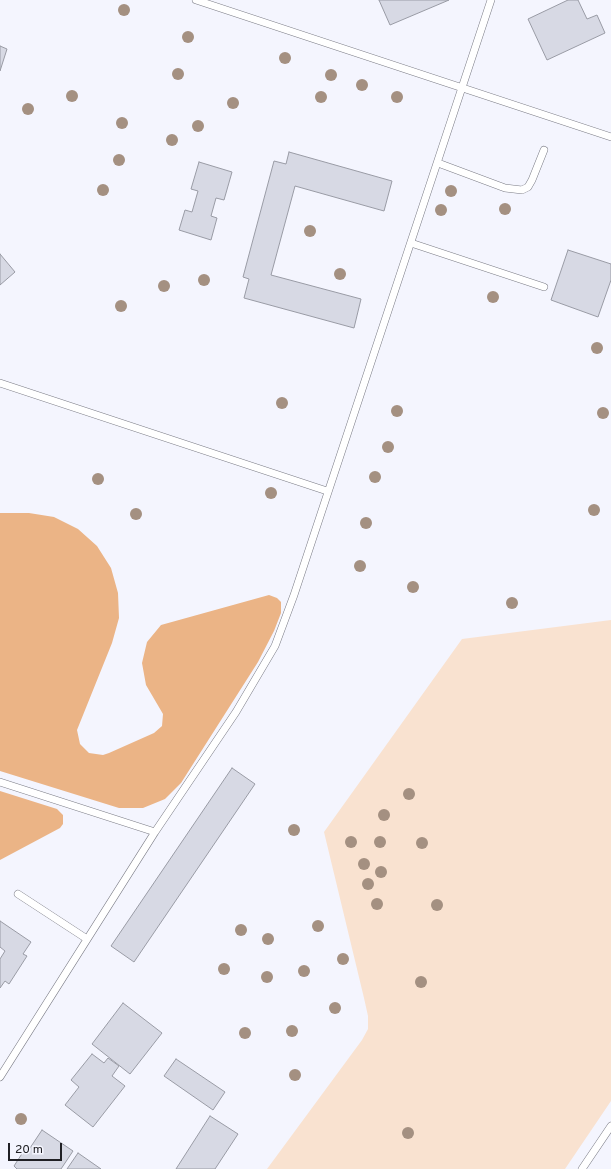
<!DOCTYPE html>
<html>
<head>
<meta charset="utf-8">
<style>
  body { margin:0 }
  #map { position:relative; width:611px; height:1169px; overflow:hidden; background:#f4f5fe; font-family:Overpass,sans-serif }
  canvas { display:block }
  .scale { position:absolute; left:8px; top:1143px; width:54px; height:18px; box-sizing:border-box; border:2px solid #202024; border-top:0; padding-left:5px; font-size:12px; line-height:14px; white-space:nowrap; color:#202024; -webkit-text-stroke:3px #f4f5fe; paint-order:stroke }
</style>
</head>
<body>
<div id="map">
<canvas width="611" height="1169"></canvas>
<div class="scale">20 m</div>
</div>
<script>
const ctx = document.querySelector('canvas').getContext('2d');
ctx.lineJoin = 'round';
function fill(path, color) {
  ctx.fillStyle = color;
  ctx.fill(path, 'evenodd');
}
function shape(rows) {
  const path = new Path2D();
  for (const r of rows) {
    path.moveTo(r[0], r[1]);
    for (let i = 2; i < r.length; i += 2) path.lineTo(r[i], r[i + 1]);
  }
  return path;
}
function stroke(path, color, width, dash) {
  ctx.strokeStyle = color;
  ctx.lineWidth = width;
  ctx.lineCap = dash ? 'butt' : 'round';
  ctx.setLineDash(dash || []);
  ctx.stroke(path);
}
const green = shape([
  [611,620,611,1101,565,1169,267,1169,362,1040,368,1029,368,1016,364,998,324,832,462,639]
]);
const forest = shape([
  [0,513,29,513,54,517,78,529,97,546,111,568,118,593,119,618,112,643,77,730,80,744,89,753,103,755,109,753,154,733,162,726,163,714,146,685,142,663,147,642,161,625,269,595,277,598,281,602,281,613,274,631,258,662,181,783,165,799,143,808,119,808,0,771],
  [0,791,57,809,63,815,63,824,60,828,0,860]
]);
const building = shape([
  [379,0,449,0,390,25,379,0],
  [568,0,578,0,587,19,597,15,605,33,547,60,528,19,568,0],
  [0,46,7,49,0,71,0,46],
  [289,152,392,181,384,211,295,186,271,275,361,299,354,328,244,298,249,279,243,277,274,161,286,164,289,152],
  [199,162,232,172,224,200,216,198,211,216,217,218,211,240,179,230,185,210,192,212,198,191,191,189,199,162],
  [568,250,611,264,611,280,598,317,551,300,568,250],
  [0,254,15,272,0,285,0,254],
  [232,768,255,784,134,962,111,946,232,768],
  [0,921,31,942,23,954,27,956,9,984,5,981,0,988,0,959,5,951,0,947,0,921],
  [123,1003,162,1033,130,1074,92,1044,123,1003],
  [92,1054,104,1063,108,1058,119,1066,112,1076,125,1086,93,1127,65,1105,79,1087,71,1080,92,1054],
  [176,1059,225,1092,213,1110,164,1076,176,1059],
  [210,1116,238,1134,215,1169,176,1169,210,1116],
  [42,1130,73,1151,61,1169,17,1169,14,1166,25,1149,28,1151,42,1130],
  [78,1153,101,1169,67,1169,78,1153]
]);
const service = shape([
  [196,0,611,137],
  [438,163,505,188,522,190,528,187,532,180,544,150],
  [411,243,544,287],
  [0,383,327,491],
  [0,782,155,832],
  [18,894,87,939],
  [0,1077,155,832,236,712,275,646,294,595,491,0],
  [582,1169,611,1126]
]);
const trees = [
  [124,10],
  [188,37],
  [285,58],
  [178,74],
  [331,75],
  [362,85],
  [72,96],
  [321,97],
  [397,97],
  [233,103],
  [28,109],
  [122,123],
  [198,126],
  [172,140],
  [119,160],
  [103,190],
  [451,191],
  [505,209],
  [441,210],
  [310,231],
  [340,274],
  [204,280],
  [164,286],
  [493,297],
  [121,306],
  [597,348],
  [282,403],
  [397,411],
  [603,413],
  [388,447],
  [375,477],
  [98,479],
  [271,493],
  [594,510],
  [136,514],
  [366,523],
  [360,566],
  [413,587],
  [512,603],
  [409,794],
  [384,815],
  [294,830],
  [351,842],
  [380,842],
  [422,843],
  [364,864],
  [381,872],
  [368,884],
  [377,904],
  [437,905],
  [318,926],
  [241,930],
  [268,939],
  [343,959],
  [224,969],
  [304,971],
  [267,977],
  [421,982],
  [335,1008],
  [292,1031],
  [245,1033],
  [295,1075],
  [21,1119],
  [408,1133]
];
fill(green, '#f9e2d0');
fill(forest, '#ebb486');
fill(building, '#d7d9e4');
stroke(building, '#999ba5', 1);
stroke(service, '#7b7c86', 8);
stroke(service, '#fff', 7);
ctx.fillStyle = '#a49081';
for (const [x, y] of trees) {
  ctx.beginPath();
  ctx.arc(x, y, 6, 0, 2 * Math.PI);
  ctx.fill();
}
</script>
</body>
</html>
